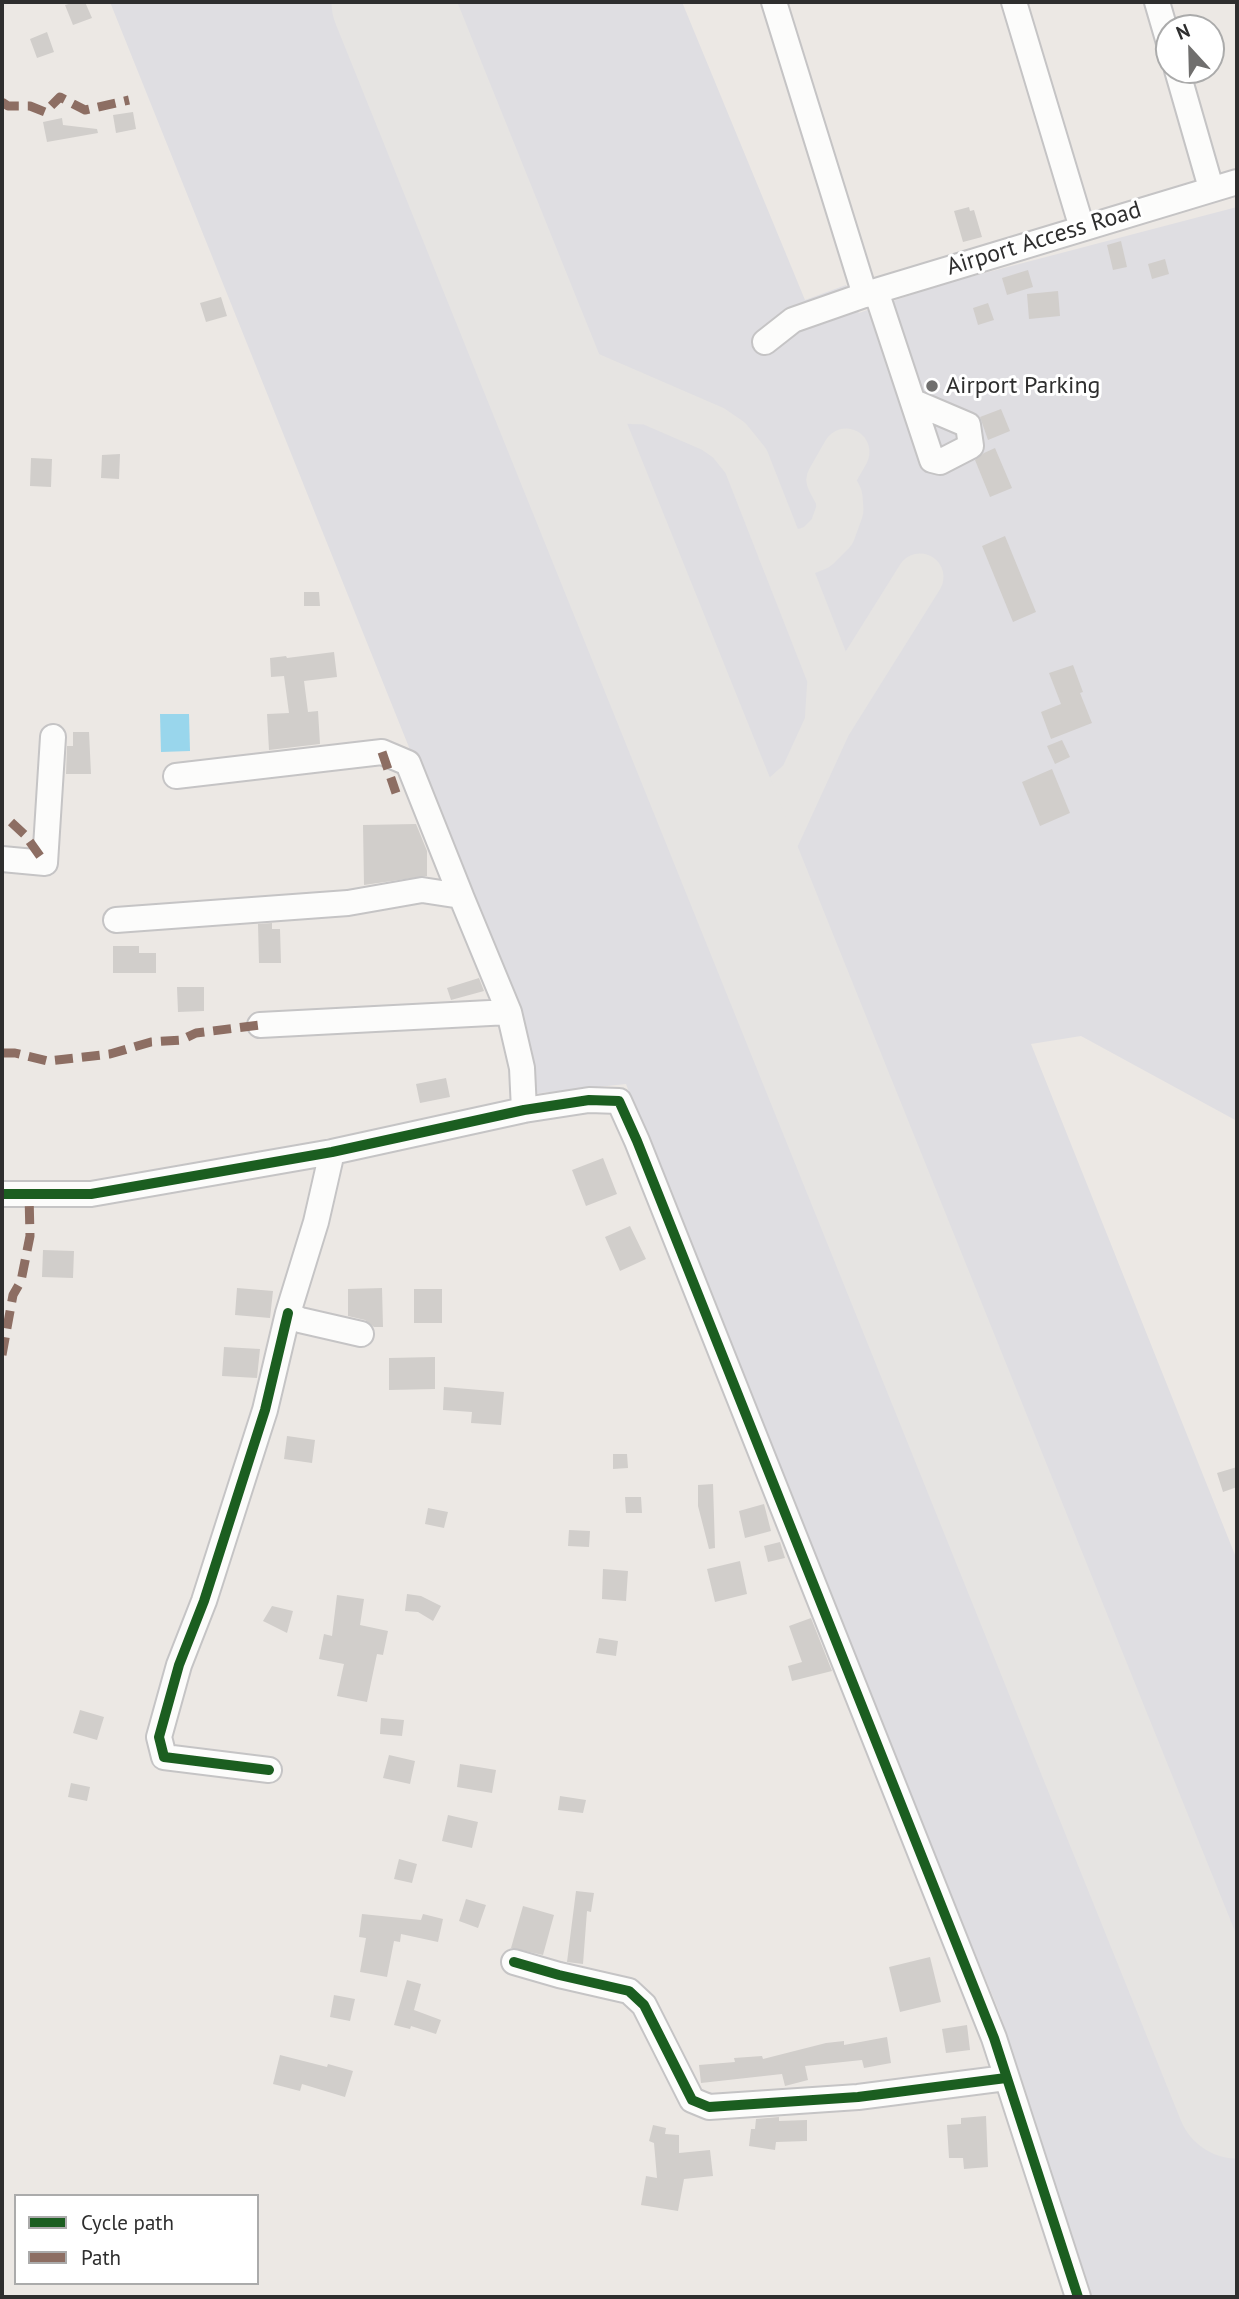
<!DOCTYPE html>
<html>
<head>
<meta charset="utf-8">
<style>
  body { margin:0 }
  #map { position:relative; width:1239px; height:2299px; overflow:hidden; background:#ece8e4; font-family:"PT Sans",sans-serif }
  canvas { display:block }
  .frame { position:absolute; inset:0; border:4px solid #2e2e2e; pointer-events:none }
  .legend { position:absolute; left:14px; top:2194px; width:245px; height:91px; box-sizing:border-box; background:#fff; border:2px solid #ababab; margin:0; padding:9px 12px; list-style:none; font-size:21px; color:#2e2e2e }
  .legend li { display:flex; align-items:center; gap:14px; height:35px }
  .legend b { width:35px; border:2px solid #ababab }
  .north { position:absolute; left:1155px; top:14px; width:70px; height:70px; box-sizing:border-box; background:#fff; border:2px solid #ababab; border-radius:50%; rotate:338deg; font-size:19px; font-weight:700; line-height:28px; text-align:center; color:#2e2e2e }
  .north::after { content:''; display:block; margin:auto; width:24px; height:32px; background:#706f6e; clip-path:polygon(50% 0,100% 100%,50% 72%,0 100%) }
</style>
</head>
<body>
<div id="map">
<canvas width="1239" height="2299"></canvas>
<div class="frame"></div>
<ul class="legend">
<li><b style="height:9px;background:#1b5e20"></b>Cycle path</li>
<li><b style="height:9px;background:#8d6e63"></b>Path</li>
</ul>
<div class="north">N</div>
</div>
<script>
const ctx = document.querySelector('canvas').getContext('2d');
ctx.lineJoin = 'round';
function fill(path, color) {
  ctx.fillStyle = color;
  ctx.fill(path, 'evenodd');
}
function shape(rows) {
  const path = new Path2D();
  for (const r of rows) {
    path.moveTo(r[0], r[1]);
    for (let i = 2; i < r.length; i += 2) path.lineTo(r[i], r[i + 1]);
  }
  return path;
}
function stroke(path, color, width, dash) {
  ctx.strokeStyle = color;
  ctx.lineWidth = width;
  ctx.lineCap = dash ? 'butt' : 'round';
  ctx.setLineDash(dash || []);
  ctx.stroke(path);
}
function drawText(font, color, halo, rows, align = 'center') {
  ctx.font = font + ' "PT Sans",sans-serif';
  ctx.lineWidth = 6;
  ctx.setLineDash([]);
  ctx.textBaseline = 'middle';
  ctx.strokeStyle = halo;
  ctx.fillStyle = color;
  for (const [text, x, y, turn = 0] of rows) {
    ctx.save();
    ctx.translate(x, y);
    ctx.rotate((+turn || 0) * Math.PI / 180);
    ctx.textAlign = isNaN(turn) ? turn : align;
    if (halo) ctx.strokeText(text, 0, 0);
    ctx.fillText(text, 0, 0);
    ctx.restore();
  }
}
const airport = shape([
  [110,2,682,2,805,300,846,285,859,313,939,285,1237,207,1237,1121,1081,1036,1031,1044,1237,1560,1237,2297,1091,2297,1074,2265,1000,2014,687,1250,626,1084,531,1094,532,1054]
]);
const water = shape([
  [160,714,189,714,190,751,161,752]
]);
const taxiway = shape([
  [533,351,713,429,729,440,746,461,831,678,828,724],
  [586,483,580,450,584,433,592,419,603,406,618,400,647,401],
  [781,551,791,554,807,551,817,547,832,532,840,510,839,497,830,480,846,452],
  [690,740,717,794,726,802,754,807,768,804,782,798,802,780],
  [751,892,828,724,920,577]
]);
const runway = shape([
  [392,2,1237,2098]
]);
const building = shape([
  [76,2,85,2,92,18,73,25,65,5],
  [47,32,54,52,37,58,30,39],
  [133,112,136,129,116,133,113,115],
  [62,118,63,125,97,129,98,133,47,142,43,122],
  [969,207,970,211,974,210,982,237,963,242,954,211],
  [1121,241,1127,267,1113,270,1107,245],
  [1165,259,1169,274,1152,279,1148,264],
  [1028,270,1033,287,1007,295,1002,278],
  [1058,291,1060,316,1029,319,1027,294],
  [221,297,227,316,206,322,200,303],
  [988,303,994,320,978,325,973,308],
  [1001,409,1010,431,988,440,980,417],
  [995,448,1012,488,990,497,975,460,984,453],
  [120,454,119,479,101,478,102,455],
  [31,458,52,459,51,487,30,486],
  [1005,536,1036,612,1013,622,982,546],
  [304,592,319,592,320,606,304,606],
  [334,652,337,677,304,681,308,712,318,711,320,744,269,750,267,714,289,713,284,676,271,677,270,658,286,656,287,658],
  [1073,665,1083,692,1080,693,1092,723,1051,739,1041,712,1061,704,1049,673],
  [73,732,89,732,91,774,66,774,67,746,73,746],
  [1062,740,1070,757,1055,764,1047,746],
  [1052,769,1070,813,1040,826,1022,782],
  [416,824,427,851,427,876,364,885,363,825],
  [272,923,272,929,280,929,281,963,259,963,258,924],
  [113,946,139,946,139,953,156,953,156,973,113,973],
  [479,978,484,991,451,1000,447,988],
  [177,987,204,987,204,1011,178,1012],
  [446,1078,450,1097,420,1103,416,1084],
  [603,1158,617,1194,586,1206,572,1170],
  [630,1226,646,1259,620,1271,605,1237],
  [43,1250,74,1251,73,1278,42,1277],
  [237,1288,273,1291,270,1318,235,1315],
  [382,1288,383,1327,374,1327,365,1320,348,1316,348,1289],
  [414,1289,442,1289,442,1323,414,1323],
  [224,1347,260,1349,257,1378,222,1376],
  [435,1357,435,1389,389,1390,389,1358],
  [444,1387,504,1392,501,1425,471,1423,472,1412,443,1410],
  [287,1436,315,1440,312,1463,284,1459],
  [613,1454,627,1454,628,1468,613,1469],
  [1237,1467,1237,1487,1223,1492,1217,1473],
  [713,1484,715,1548,709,1549,698,1506,698,1485],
  [625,1497,641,1497,642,1513,626,1513],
  [764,1504,771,1531,745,1538,739,1511],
  [428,1508,448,1512,444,1528,425,1524],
  [569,1530,590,1531,589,1547,568,1546],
  [780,1542,785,1558,768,1562,764,1546],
  [740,1561,747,1594,715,1602,707,1569],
  [603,1569,628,1571,626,1601,602,1599],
  [407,1594,421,1596,441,1606,433,1621,418,1612,405,1611],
  [337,1595,364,1599,360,1625,388,1631,383,1655,377,1654,367,1702,337,1696,344,1664,319,1659,324,1634,332,1636],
  [272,1606,293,1611,287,1633,263,1621],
  [811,1618,832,1671,792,1681,788,1666,802,1662,789,1626],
  [599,1638,618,1641,616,1656,596,1653],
  [80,1710,104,1717,97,1740,73,1733],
  [381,1718,404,1720,402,1736,380,1734],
  [389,1755,415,1761,410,1784,383,1778],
  [460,1764,496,1770,492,1793,457,1787],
  [71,1783,90,1787,87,1801,68,1797],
  [560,1796,586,1800,583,1813,558,1810],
  [448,1815,478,1822,472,1848,442,1841],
  [399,1859,417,1864,412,1883,394,1879],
  [576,1891,594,1893,591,1912,587,1911,583,1964,567,1962],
  [466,1899,486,1905,478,1928,459,1921],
  [523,1906,554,1915,543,1955,511,1948],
  [362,1914,421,1920,423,1914,443,1919,438,1942,401,1934,400,1942,394,1941,387,1977,360,1972,366,1938,359,1937],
  [930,1957,941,2002,900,2012,889,1967],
  [407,1980,421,1984,414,2010,441,2020,436,2034,411,2026,410,2029,394,2025],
  [334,1995,355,1999,350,2021,330,2017],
  [967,2025,970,2050,946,2053,942,2029],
  [887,2037,891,2063,864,2068,862,2060,805,2066,808,2080,785,2086,782,2074,701,2083,699,2065,735,2062,734,2058,762,2056,763,2059,826,2043,844,2041,844,2045],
  [280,2055,327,2067,328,2064,353,2071,345,2097,302,2084,300,2091,273,2084],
  [986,2116,988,2167,964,2169,963,2158,949,2158,947,2125,961,2124,961,2118],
  [779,2117,779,2121,807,2120,807,2141,776,2142,775,2150,749,2146,751,2129,755,2129,756,2119],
  [653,2125,666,2128,665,2134,679,2135,679,2153,710,2150,713,2176,684,2179,678,2211,641,2205,646,2176,657,2178,654,2143,649,2141]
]);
const minor = shape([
  [774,2,865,295],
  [1014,2,1082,228],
  [1157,2,1169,43],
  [1177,70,1211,188],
  [876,291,932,460,940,462,971,446,968,425,914,402],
  [765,342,793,320,876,291,1237,182],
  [176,776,382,752,408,763,461,896],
  [2,859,45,863,53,737],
  [116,920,348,903,422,890,461,896,509,1012],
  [260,1025,509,1012,522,1068,524,1110],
  [332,1152,316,1222,288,1313,300,1320,361,1334],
  [2,1194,91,1194,332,1152,524,1110,589,1100,619,1101,637,1141,994,2038,1078,2297],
  [269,1770,164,1757,159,1737,179,1665,204,1601,265,1410,288,1313],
  [514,1962,559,1975,629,1991,644,2005,692,2100,709,2107,858,2097,1006,2078]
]);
const quiet = shape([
  [2,102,8,106,30,106,45,112,60,97,85,110,129,100],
  [382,752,396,793],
  [11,822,25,835,45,863],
  [2,1053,15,1053,48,1061,110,1054,151,1042,181,1040,196,1033,260,1025],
  [2,1355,13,1295,21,1281,30,1236,29,1194]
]);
const cycleway = shape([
  [2,1194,91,1194,332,1152,524,1110,589,1100,619,1101,637,1141,994,2038,1078,2297],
  [269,1770,164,1757,159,1737,179,1665,204,1601,265,1410,288,1313],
  [514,1962,559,1975,629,1991,644,2005,692,2100,709,2107,858,2097,1006,2078]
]);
const markers = [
  [932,386,7,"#706f6e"]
];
const streetNames = [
  ["Airport Access Road",1044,239,-17]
];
const poiNames = [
  ["Airport Parking",946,386]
];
fill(airport, '#dfdee2');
fill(water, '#99d6ec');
stroke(taxiway, '#e6e4e2', 47);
stroke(runway, '#e6e4e2', 121);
fill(building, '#d1cecb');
stroke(minor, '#c5c4c5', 28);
stroke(minor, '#fcfcfb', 24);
stroke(quiet, '#8d6e63', 9, [18, 9]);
stroke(cycleway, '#1b5e20', 10);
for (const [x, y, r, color] of markers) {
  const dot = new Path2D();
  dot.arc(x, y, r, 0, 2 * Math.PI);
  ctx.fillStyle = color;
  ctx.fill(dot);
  stroke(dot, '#fff', 2.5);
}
drawText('24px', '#2e2e2e', '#fff', streetNames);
drawText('24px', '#2e2e2e', '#fff', poiNames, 'left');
</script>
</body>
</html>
